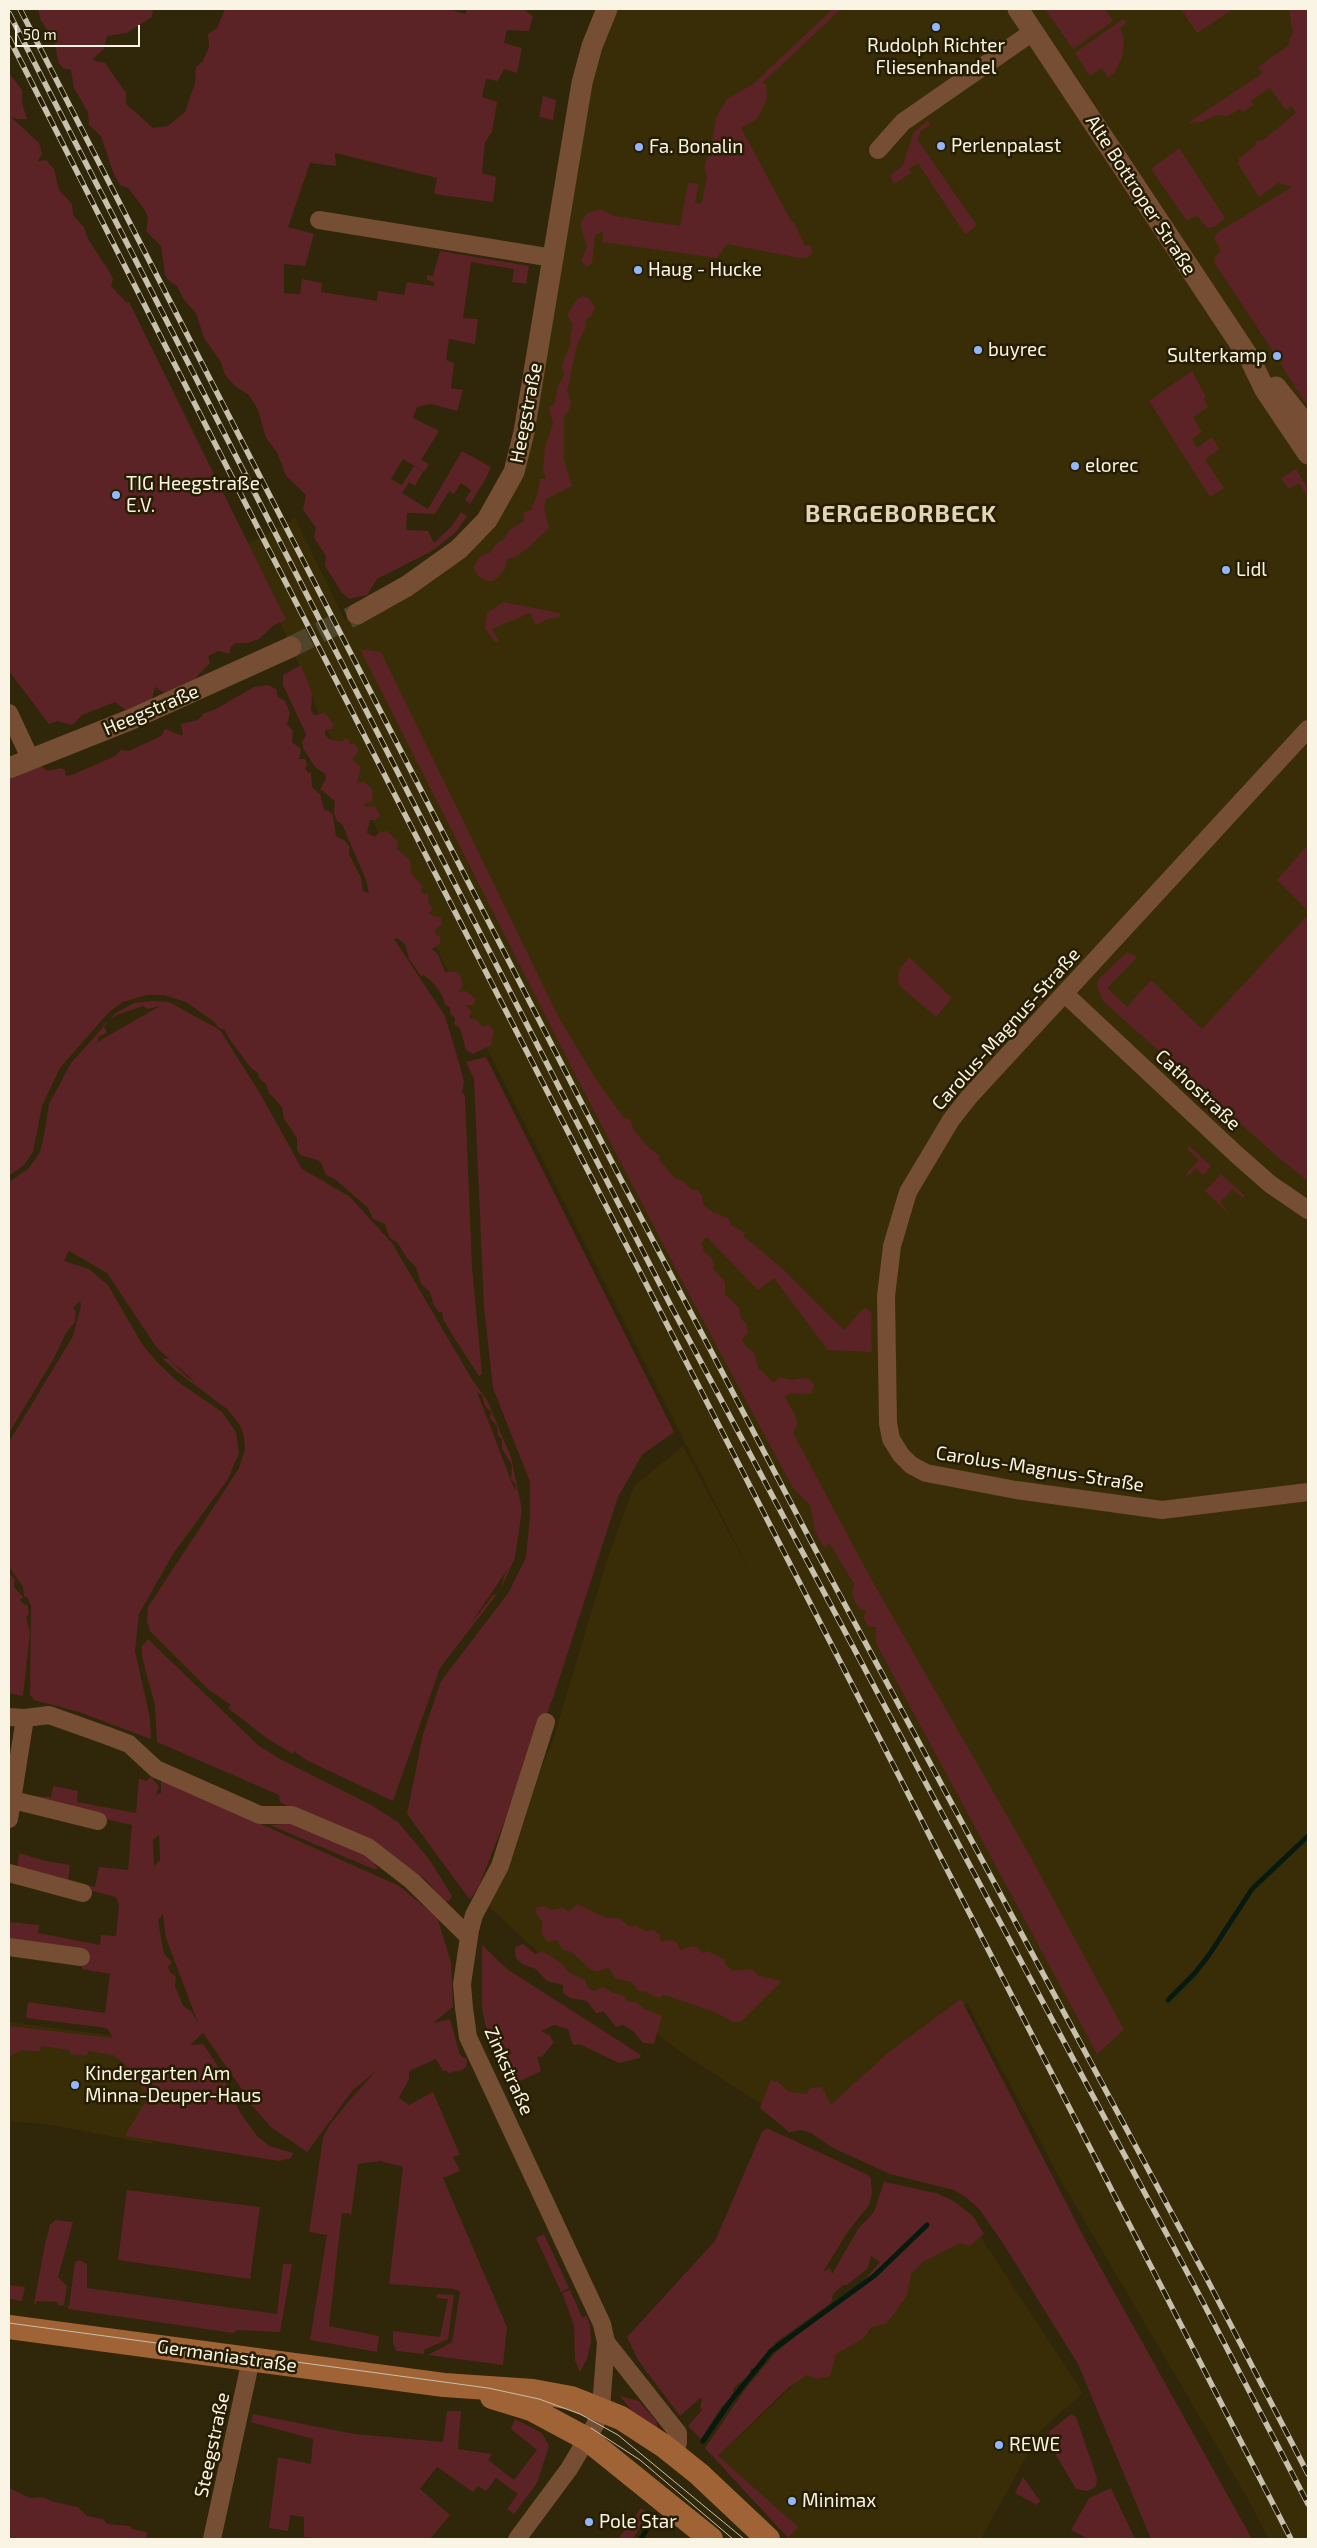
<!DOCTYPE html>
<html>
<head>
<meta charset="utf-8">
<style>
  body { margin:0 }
  #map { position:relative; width:1317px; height:2548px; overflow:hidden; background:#30260a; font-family:"Exo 2",sans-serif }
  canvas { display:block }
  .frame { position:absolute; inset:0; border:10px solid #faf4e4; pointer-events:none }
  .scale { position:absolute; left:15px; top:25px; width:125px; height:22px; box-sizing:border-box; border:2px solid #faf4e4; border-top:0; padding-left:6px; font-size:15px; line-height:18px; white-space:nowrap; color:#faf4e4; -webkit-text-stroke:4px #261d02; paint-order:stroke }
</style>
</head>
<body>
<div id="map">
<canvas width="1317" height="2548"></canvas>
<div class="frame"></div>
<div class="scale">50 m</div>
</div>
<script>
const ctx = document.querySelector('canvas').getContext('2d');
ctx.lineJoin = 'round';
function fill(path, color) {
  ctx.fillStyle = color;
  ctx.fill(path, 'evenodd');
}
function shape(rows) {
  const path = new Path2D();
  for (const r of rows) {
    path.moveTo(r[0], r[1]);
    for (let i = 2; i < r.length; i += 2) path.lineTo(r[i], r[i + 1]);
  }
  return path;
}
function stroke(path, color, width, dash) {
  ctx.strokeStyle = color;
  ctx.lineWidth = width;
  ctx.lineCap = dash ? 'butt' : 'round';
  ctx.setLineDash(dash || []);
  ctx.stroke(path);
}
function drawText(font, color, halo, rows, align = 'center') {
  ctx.font = font + ' "Exo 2",sans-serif';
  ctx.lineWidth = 5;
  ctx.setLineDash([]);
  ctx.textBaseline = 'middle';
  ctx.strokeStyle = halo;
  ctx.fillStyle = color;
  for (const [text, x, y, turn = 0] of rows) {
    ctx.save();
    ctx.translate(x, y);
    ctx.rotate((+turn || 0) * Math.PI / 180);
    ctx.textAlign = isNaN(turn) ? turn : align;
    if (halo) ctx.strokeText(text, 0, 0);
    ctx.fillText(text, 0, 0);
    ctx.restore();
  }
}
const built = shape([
  [607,9,1308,9,1308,2539,1269,2539,1248,2499,1060,2179,967,2003,935,2033,818,2127,764,2106,688,2057,639,2021,571,1983,483,1901,552,1743,607,1560,634,1486,683,1446,754,1580,318,712,305,677,245,546,295,518,345,620,376,604,497,505],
  [9,2022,109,2035,136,2049,171,2054,152,2144,52,2125,9,2121],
  [969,2219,1083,2393,1040,2431,981,2539,792,2539,715,2459]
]);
const green = shape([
  [38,9,153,10,152,17,127,33,107,36,104,49,92,60,105,63,126,93,126,104,153,128,168,126,185,112,195,83,196,67,203,61,209,47,208,34,217,28,225,9,449,9,465,14,467,9,523,9,533,16,529,31,507,30,504,43,522,48,517,73,504,69,498,81,486,79,482,97,497,102,492,132,485,142,482,173,496,177,493,202,434,194,437,178,335,153,336,166,310,163,288,227,314,234,305,266,284,264,284,293,300,294,302,279,322,283,321,292,377,301,378,291,404,295,407,282,434,286,434,282,427,280,427,275,433,276,440,251,529,266,526,284,512,282,514,269,471,262,463,318,478,319,475,344,449,339,446,360,454,363,451,388,463,390,457,411,431,404,417,407,413,418,439,431,421,460,429,464,424,472,403,459,391,479,402,485,414,466,423,472,415,486,409,482,402,493,428,509,462,451,491,467,486,478,470,504,465,500,471,490,461,483,454,494,449,491,435,514,407,513,406,530,428,531,434,543,451,527,461,512,467,516,456,532,432,551,377,579,367,595,349,599,342,593,325,566,326,556,314,538,316,528,303,510,306,495,286,476,277,452,266,438,258,410,249,395,236,387,225,375,221,362,204,338,196,313,184,300,177,286,168,280,165,274,161,246,146,231,148,218,145,210,128,188,120,185,113,172,101,136,89,125,88,112,74,88,71,70,63,68,58,62,55,41,41,21],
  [833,9,841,9,762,83,766,84,767,99,757,119,741,128,790,219,795,224,805,246,810,245,813,253,806,258,799,258,727,244,717,258,602,242,603,232,595,235,592,263,587,266,581,262,587,246,581,228,581,221,588,213,600,209,614,216,680,226,688,183,698,184,695,204,702,203,707,176,704,168,707,159,710,155,716,118,727,99,753,84],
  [1045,9,1105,9,1113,21,1073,49],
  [1181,9,1233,9,1197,33],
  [1289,9,1308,9,1308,407,1280,363,1283,361,1279,352,1274,353,1214,262,1215,257,1221,250,1214,239,1218,232,1292,187,1278,183,1259,197,1238,164,1239,158,1255,146,1256,141,1263,140,1296,113,1292,106,1286,110,1270,88,1251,101,1253,105,1243,112,1240,109,1228,116,1217,115,1201,122,1188,123,1263,73,1258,67,1289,45,1289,39,1293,34],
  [1123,19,1126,23,1120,28,1124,39,1122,57,1115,72,1108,78,1102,68,1090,76,1075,53],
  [9,73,22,90,22,103,27,119,17,119,11,117,39,143,42,153,38,161,46,160,54,169,59,190,72,204,73,215,84,227,88,239,109,271,113,279,111,286,127,303,129,302,286,620,274,625,259,639,248,643,236,643,231,647,229,654,218,651,208,656,210,663,196,677,195,685,168,696,155,687,151,703,128,712,115,702,82,715,73,725,57,721,49,724,9,671],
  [543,96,556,100,553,120,539,117],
  [928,120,930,125,921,131,917,139,977,226,965,234,918,163,909,169,911,173,894,184,890,176,903,165,913,133],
  [1179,148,1225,218,1214,227,1207,228,1197,215,1187,221,1151,169],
  [583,296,589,298,595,307,592,315,586,320,585,329,577,345,567,392,571,402,569,410,564,416,564,460,572,486,546,499,544,507,549,528,528,548,515,557,507,559,505,569,494,581,488,581,478,576,473,567,481,556,491,552,495,545,504,539,509,530,524,521,524,512,531,510,538,493,540,479,546,479,543,471,545,447,553,424,549,408,555,403,557,389,564,375,562,367,565,357,571,344,570,337,573,325,567,315,577,299],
  [1192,371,1206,397,1204,399,1208,407,1193,417,1202,432,1192,439,1197,448,1212,437,1219,449,1205,460,1224,488,1210,497,1149,401],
  [1296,469,1308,489,1308,497,1299,483,1289,489,1281,478],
  [503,602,560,613,560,617,548,619,536,625,530,613,492,629,499,641,495,642,485,628,487,613],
  [360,649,381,652,559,1018,597,1081,623,1117,631,1120,633,1129,645,1144,659,1156,659,1160,675,1178,683,1181,692,1190,697,1190,702,1195,703,1205,712,1212,728,1218,732,1226,745,1233,743,1236,784,1270,844,1330,864,1308,871,1311,872,1352,828,1350,774,1278,758,1290,707,1237,703,1240,701,1245,705,1253,711,1257,714,1265,713,1269,725,1282,725,1294,739,1308,741,1319,746,1323,748,1333,742,1339,746,1347,754,1352,758,1368,774,1383,779,1377,792,1380,803,1378,809,1379,814,1385,811,1394,790,1393,785,1397,796,1417,797,1425,793,1433,870,1577,1030,1856,1124,2030,1097,2054,876,1643,876,1627,869,1627,864,1619,866,1610,861,1610,855,1602,852,1593,854,1584,830,1544,824,1548,815,1531,810,1505,793,1488,690,1296,575,1074],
  [301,665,312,693,311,710,314,715,325,713,333,724,332,729,326,729,325,734,329,739,342,742,345,738,348,739,350,744,354,743,359,750,352,759,361,767,357,783,364,782,372,789,373,801,364,804,366,807,375,806,380,816,375,820,370,820,367,833,375,837,378,833,387,831,398,842,397,849,410,860,411,873,423,887,421,888,422,893,425,895,426,892,429,896,428,903,433,908,429,914,441,918,442,924,435,930,435,934,440,936,440,944,432,949,438,954,445,972,457,972,460,975,463,985,458,992,466,991,476,999,473,1005,465,1005,471,1011,470,1018,477,1020,482,1027,488,1025,494,1030,491,1045,473,1054,466,1050,460,1028,454,1024,455,1018,450,1014,450,1008,445,1004,442,995,434,984,424,975,421,976,415,967,409,959,405,944,397,938,394,939,445,1016,460,1066,464,1082,462,1091,465,1096,472,1267,482,1374,479,1376,453,1336,443,1319,442,1312,439,1312,434,1306,430,1292,421,1284,416,1267,406,1257,398,1243,389,1237,385,1224,373,1219,368,1208,336,1180,326,1175,320,1161,300,1155,297,1149,297,1138,284,1119,282,1107,269,1093,266,1084,259,1078,258,1073,251,1068,228,1037,225,1030,219,1028,213,1021,186,1002,163,995,147,995,123,1002,109,1012,60,1068,42,1106,33,1152,24,1165,9,1176,9,778,41,766,48,771,61,768,65,770,66,776,72,775,115,756,121,750,129,751,161,736,165,729,183,736,181,724,198,720,204,713,214,710,254,687,268,685,276,689,278,697,285,701,290,713,287,724,293,731,292,742,301,749,299,759,305,759,307,765,305,768,308,773,311,772,312,787,320,794,324,810,329,811,333,815,336,836,344,840,349,846,349,854,361,878,363,891,369,893,366,880,342,824,337,821,334,813,335,801,320,789,326,779,325,774,315,767,304,750,302,742,306,735,305,732,283,685,283,675],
  [1308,845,1308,911,1277,880],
  [1308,915,1308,1181,1279,1158,1103,1001,1097,986,1099,979,1127,952,1137,957,1107,988,1127,1007,1151,980,1202,1029],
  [909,957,952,998,936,1017,901,987,898,981,899,970],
  [153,1001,169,1002,220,1030,261,1095,302,1169,349,1196,392,1243,473,1381,487,1400,511,1457,522,1510,515,1558,501,1588,504,1576,509,1567,469,1626,493,1595,497,1594,440,1668,393,1801,306,1760,294,1751,293,1754,268,1739,228,1708,231,1705,209,1690,150,1631,147,1622,148,1607,238,1470,245,1450,244,1437,240,1425,227,1409,176,1371,162,1358,169,1359,187,1377,195,1382,157,1348,107,1273,69,1251,64,1261,89,1269,108,1285,142,1344,157,1362,177,1381,222,1412,236,1432,239,1453,228,1479,173,1554,139,1614,135,1651,150,1718,151,1739,79,1712,34,1700,30,1695,31,1606,27,1597,24,1596,23,1587,9,1567,9,1442,73,1336,81,1306,80,1301,73,1308,76,1311,75,1322,66,1333,53,1360,9,1433,9,1182,28,1169,39,1154,43,1141,49,1104,71,1063,116,1013,134,1003],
  [143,1006,147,1009,160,1006,92,1045,98,1041,98,1037,107,1033,103,1025,117,1015],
  [477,1392,482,1395,485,1406,491,1412,490,1418,497,1426,498,1435,502,1439,502,1449,512,1465,511,1479,516,1485,515,1491],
  [486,1057,674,1432,642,1455,618,1497,554,1695,479,1886,470,1900,407,1814,423,1734,441,1681,509,1592,526,1557,530,1515,530,1482,493,1388,484,1307,474,1079,466,1062],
  [1189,1146,1211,1166,1203,1175,1196,1168,1188,1176,1186,1174,1199,1160,1187,1149],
  [1221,1174,1245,1196,1242,1198,1233,1189,1220,1202,1230,1215,1205,1191],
  [9,1573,15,1579,14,1587,23,1597,20,1600,22,1603,28,1606,29,1614,26,1617,30,1633,23,1696,9,1693],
  [148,1639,258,1745,280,1759,371,1805,398,1822,429,1859,452,1896,450,1900,446,1902,425,1879,395,1858,280,1802,279,1795,157,1742,155,1705,142,1657,142,1646],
  [151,1777,159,1786,156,1795,161,1793,161,1779,399,1886,437,1917,451,1962,453,2007,433,2023,450,2019,460,2055,467,2059,466,2067,462,2070,448,2073,446,2070,443,2071,436,2059,409,2071,409,2079,399,2098,409,2105,433,2092,460,2155,453,2157,460,2171,443,2178,507,2327,503,2365,428,2355,452,2342,460,2292,454,2289,389,2284,403,2167,380,2161,358,2164,351,2216,349,2213,342,2213,329,2326,379,2336,377,2352,310,2340,327,2235,309,2232,323,2138,329,2126,348,2102,376,2071,353,2090,307,2152,272,2128,246,2099,241,2088,203,2033,190,2045,203,2044,216,2063,241,2114,257,2136,269,2146,293,2153,291,2158,279,2161,131,2137,125,2135,149,2097,124,2063,113,2055,88,2051,87,2056,70,2054,70,2050,41,2046,40,2052,23,2050,9,2056,9,2026,113,2038,107,2028,26,2018,28,2002,105,2013,110,1974,82,1969,83,1952,9,1943,9,1922,39,1925,38,1933,100,1945,101,1935,116,1936,119,1905,116,1897,17,1872,19,1853,46,1861,70,1865,68,1882,95,1887,99,1867,128,1870,131,1835,132,1825,31,1803,30,1796,51,1797,53,1786,78,1791,77,1802,136,1813,139,1778,146,1781],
  [159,1835,160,1860,154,1866,153,1840],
  [163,1914,166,1938,198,2023,191,2011,183,2006,175,1986,176,1977,170,1972,168,1967,172,1962,164,1954,158,1920],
  [294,1823,370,1856,378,1869,373,1869,270,1825],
  [577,1904,606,1918,618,1918,629,1926,636,1926,646,1931,653,1930,660,1935,660,1941,672,1940,677,1943,680,1950,692,1946,697,1947,702,1953,708,1951,717,1956,725,1960,726,1965,733,1971,752,1969,757,1975,782,1981,741,2022,732,2022,717,2013,665,1995,659,1998,646,1992,638,1991,632,1982,616,1979,608,1967,597,1972,590,1969,572,1952,563,1950,557,1940,548,1942,542,1934,542,1922,535,1911,537,1907,546,1906,551,1910,563,1908,569,1912],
  [523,1944,535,1954,542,1951,561,1963,568,1972,585,1980,588,1988,594,1991,604,1987,611,1992,624,1996,626,2001,638,2003,643,2008,662,2016,654,2044,643,2043,633,2031,623,2025,616,2027,604,2012,596,2013,587,2001,570,1998,563,1993,563,1985,547,1981,536,1969,522,1964,516,1958,515,1952,515,1947],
  [482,1945,507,1969,641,2055,639,2058,619,2063,579,2044,573,2045,568,2029,554,2025,541,2031,549,2035,554,2042,542,2057,537,2056,541,2071,512,2085,505,2068,490,2046,482,2009],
  [961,1999,1088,2245,1252,2539,1151,2539,1078,2364,1004,2245,980,2210,967,2198,954,2190,890,2174,833,2148,811,2133,801,2130,789,2132,760,2108,771,2080,778,2082,789,2092,807,2094,810,2088,822,2087,831,2105,889,2052],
  [767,2128,868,2175,871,2179,872,2194,869,2205,847,2233,823,2272,830,2268,832,2274,858,2229,874,2212,884,2182,936,2193,952,2200,973,2216,984,2234,970,2246,960,2243,923,2262,911,2274,907,2295,891,2318,885,2324,871,2327,864,2338,836,2354,830,2376,817,2379,807,2375,788,2388,718,2456,798,2527,788,2538,705,2448,746,2388,775,2353,865,2279,880,2262,871,2256,868,2268,847,2285,842,2286,833,2294,831,2303,775,2343,768,2359,755,2368,750,2369,750,2374,734,2388,733,2393,726,2404,722,2406,701,2439,688,2426,702,2410,700,2408,702,2399,700,2398,680,2416,638,2360,627,2337,715,2241,762,2132],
  [127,2190,260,2207,250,2279,118,2260],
  [55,2220,73,2222,58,2277,67,2286,64,2305,69,2306,75,2262,80,2260,87,2264,87,2288,277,2314,283,2264,292,2264,280,2332,238,2330,233,2333,68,2309,68,2306,58,2305,58,2302,37,2301,36,2304,34,2304,45,2244,50,2225],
  [544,2234,569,2288,561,2292,536,2238],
  [9,2285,25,2287,22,2301,9,2299],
  [570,2290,582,2317,587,2316,590,2326,591,2342,587,2359,580,2372,575,2360,574,2325,562,2293],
  [437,2294,454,2295,448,2339,424,2350,424,2354,396,2351,393,2342,393,2331,440,2337,448,2299,436,2298],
  [620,2396,639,2401,657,2422,657,2429,631,2410],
  [447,2411,461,2411,458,2449,492,2454,488,2460,514,2480,537,2450,511,2429,515,2419,542,2433,549,2446,537,2483,514,2514,507,2509,518,2494,496,2478,486,2491,478,2486,473,2492,437,2467,420,2489,450,2515,430,2539,323,2539,304,2537,304,2517,290,2515,288,2531,269,2528,278,2457,311,2464,313,2439,251,2422,253,2414,354,2434,443,2442],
  [1071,2414,1076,2417,1097,2478,1096,2487,1087,2491,1076,2489,1047,2440,1050,2431],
  [1023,2477,1040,2501,1037,2505,1015,2493],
  [9,2488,30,2498,42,2497,54,2502,78,2507,87,2516,103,2519,107,2524,130,2526,132,2529,147,2532,146,2539,9,2539],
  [1111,2488,1135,2539,1088,2539,1071,2530,1089,2498],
  [641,2508,648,2513,633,2539,618,2539]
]);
const stream = shape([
  [1168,2000,1195,1973,1209,1955,1252,1889,1308,1836],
  [703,2441,729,2403,771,2351,874,2276,927,2225],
  [641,2539,654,2517]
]);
const tertiaryTunnel = shape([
  [291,647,357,614]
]);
const minor = shape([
  [878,150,903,122,1034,31],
  [319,220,553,258],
  [9,713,31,760],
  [1308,729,969,1097,951,1120,908,1192,892,1246,886,1296,888,1423,891,1439,901,1455,911,1465,926,1473,1016,1490,1162,1510,1308,1492],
  [1065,994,1236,1154,1270,1184,1308,1210],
  [9,1717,25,1718,49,1715,108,1736,129,1744,156,1769,260,1815,292,1815,368,1847,412,1881,469,1937],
  [13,1800,98,1821],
  [9,1819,25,1718],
  [9,1873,83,1893],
  [9,1947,81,1957],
  [606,2342,678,2433,678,2443,673,2453],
  [212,2539,251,2359],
  [517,2539,569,2469,595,2425,601,2408,606,2342,602,2324,468,2037,464,2008,462,1984,470,1930,474,1915,500,1866,546,1722]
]);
const tertiary = shape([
  [1018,9,1250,359,1265,390,1308,454],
  [1276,387,1308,427],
  [357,614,407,586,459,549,487,520,514,472,524,432,582,83,592,46,607,9],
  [9,768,132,719,291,647]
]);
const secondary = shape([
  [9,2327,444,2385,533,2391,571,2398,621,2418,664,2446,699,2474,768,2539],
  [492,2397,531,2409,587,2439,711,2539]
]);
const tram = shape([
  [9,2323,488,2388,539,2399,580,2414,618,2435,744,2539],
  [591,2428,640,2460,733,2539]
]);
const rail = shape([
  [20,9,617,1172,814,1547,1207,2279,1308,2474],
  [9,13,671,1306,1195,2287,1308,2504],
  [9,38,268,548,1291,2539]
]);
const markers = [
  [936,27,5,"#93b7fd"],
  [941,146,5,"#93b7fd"],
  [639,147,5,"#93b7fd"],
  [638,270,5,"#93b7fd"],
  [978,350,5,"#93b7fd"],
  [1277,356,5,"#93b7fd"],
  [1075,466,5,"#93b7fd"],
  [116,495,5,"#93b7fd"],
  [1226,570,5,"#93b7fd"],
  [75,2085,5,"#93b7fd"],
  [999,2445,5,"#93b7fd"],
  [792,2501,5,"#93b7fd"],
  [589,2522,5,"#93b7fd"]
];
const poiNames = [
  ["Rudolph Richter",936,46,"center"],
  ["Fliesenhandel",936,68,"center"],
  ["Perlenpalast",951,146],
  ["Fa. Bonalin",649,147],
  ["Haug - Hucke",648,270],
  ["buyrec",988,350],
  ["Sulterkamp",1267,356,"right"],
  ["elorec",1085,466],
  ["TIG Heegstraße",126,484],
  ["E.V.",126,506],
  ["Lidl",1236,570],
  ["Kindergarten Am",85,2074],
  ["Minna-Deuper-Haus",85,2096],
  ["REWE",1009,2445],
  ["Minimax",802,2501],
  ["Pole Star",599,2522]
];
const streetNames = [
  ["Alte Bottroper Straße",1141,195,57],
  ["Heegstraße",526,413,-79],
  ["Heegstraße",151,710,-23],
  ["Carolus-Magnus-Straße",1006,1029,-48],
  ["Cathostraße",1198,1090,43],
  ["Carolus-Magnus-Straße",1040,1469,9],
  ["Zinkstraße",509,2071,66],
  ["Germaniastraße",227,2356,8],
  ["Steegstraße",212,2445,-78]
];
const districtNames = [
  ["BERGEBORBECK",901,514]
];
fill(built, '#392d08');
fill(green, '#5b2325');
stroke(stream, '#061a10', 5);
stroke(tertiaryTunnel, '#4e452b', 21, [21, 11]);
stroke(minor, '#754e33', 18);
stroke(tertiary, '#754e33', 21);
stroke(secondary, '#a06336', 24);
stroke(tram, '#c7c0ad', 1);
stroke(rail, '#c7c0ad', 5.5);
stroke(rail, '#261d02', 4, [11]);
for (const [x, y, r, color] of markers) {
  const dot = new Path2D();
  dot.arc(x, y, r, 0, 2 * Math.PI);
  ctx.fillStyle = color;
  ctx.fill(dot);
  stroke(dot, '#261d02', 2);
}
drawText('19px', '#faf4e4', '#261d02', poiNames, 'left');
drawText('19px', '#faf4e4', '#261d02', streetNames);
ctx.letterSpacing = '1px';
drawText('bold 24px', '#e2d6b6', '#261d02', districtNames);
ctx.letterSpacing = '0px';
</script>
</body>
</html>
